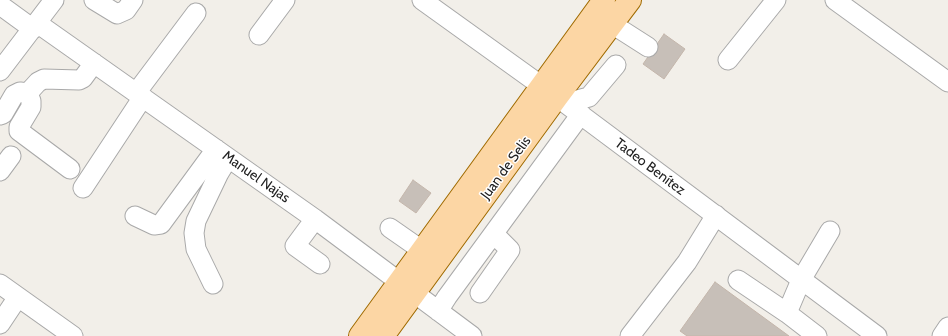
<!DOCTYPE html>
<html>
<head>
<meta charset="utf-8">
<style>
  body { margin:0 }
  canvas { display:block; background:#f2efe9 }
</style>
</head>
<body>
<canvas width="948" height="336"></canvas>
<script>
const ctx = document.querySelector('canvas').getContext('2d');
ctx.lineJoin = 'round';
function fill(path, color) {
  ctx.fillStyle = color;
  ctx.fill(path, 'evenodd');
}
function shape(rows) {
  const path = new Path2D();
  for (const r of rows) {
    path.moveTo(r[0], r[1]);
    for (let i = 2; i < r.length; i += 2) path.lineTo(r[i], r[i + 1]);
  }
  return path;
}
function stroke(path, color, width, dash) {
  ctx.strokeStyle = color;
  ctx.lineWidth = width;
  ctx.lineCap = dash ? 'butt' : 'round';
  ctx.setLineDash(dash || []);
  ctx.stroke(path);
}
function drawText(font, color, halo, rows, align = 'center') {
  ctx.font = font + ' Cabin,sans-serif';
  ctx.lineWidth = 3;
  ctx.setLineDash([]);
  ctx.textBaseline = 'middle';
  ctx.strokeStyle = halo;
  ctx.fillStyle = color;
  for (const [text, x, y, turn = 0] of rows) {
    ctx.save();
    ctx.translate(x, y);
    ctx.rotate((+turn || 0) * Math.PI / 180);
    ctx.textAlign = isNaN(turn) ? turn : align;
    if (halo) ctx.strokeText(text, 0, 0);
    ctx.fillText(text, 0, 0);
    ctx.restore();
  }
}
const building = shape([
  [664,34,685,49,664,79,643,64,664,34],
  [413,180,431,193,416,213,399,201,413,180],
  [715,282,789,336,687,336,680,331,715,282]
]);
const minor = shape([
  [94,0,117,14,126,10,133,0],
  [422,0,557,97,877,336],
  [835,0,948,82],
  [0,5,33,29],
  [37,23,315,219,472,336],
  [612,24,648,47],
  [259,35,285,0],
  [728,60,776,0],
  [0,71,54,0],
  [136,93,196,13],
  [566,103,589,97,616,65],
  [0,115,3,114,14,95,20,92,28,93],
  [70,169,19,131,19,127,31,107,31,101,28,93,38,82,44,79,79,80,83,78,94,63],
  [0,171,11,156],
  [83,188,143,97],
  [135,216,154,225,161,224,216,149],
  [315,219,295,246,320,264],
  [390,228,423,251],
  [738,280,787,313,817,336],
  [0,284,73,336],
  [213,284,196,249,194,233,196,221,219,173,228,158],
  [480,293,510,250,494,234],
  [438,311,447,297,581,114],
  [787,313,801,280,830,231],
  [0,324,18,297],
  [630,336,687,262,716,215],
  [942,336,948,327]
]);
const major = shape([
  [360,336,604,0],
  [383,336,557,97,630,0]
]);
const streetNames = [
  ["Tadeo Benítez",650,167,37],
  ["Juan de Selis",506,168,-54],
  ["Manuel Najas",256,177,35]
];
fill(building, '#c7bfb8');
stroke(building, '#c4b6ab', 1);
stroke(minor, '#a9a9a9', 21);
stroke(major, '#a06b00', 24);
stroke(minor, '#fff', 19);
stroke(major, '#fcd6a4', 22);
drawText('14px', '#222', '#fff', streetNames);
</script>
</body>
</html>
